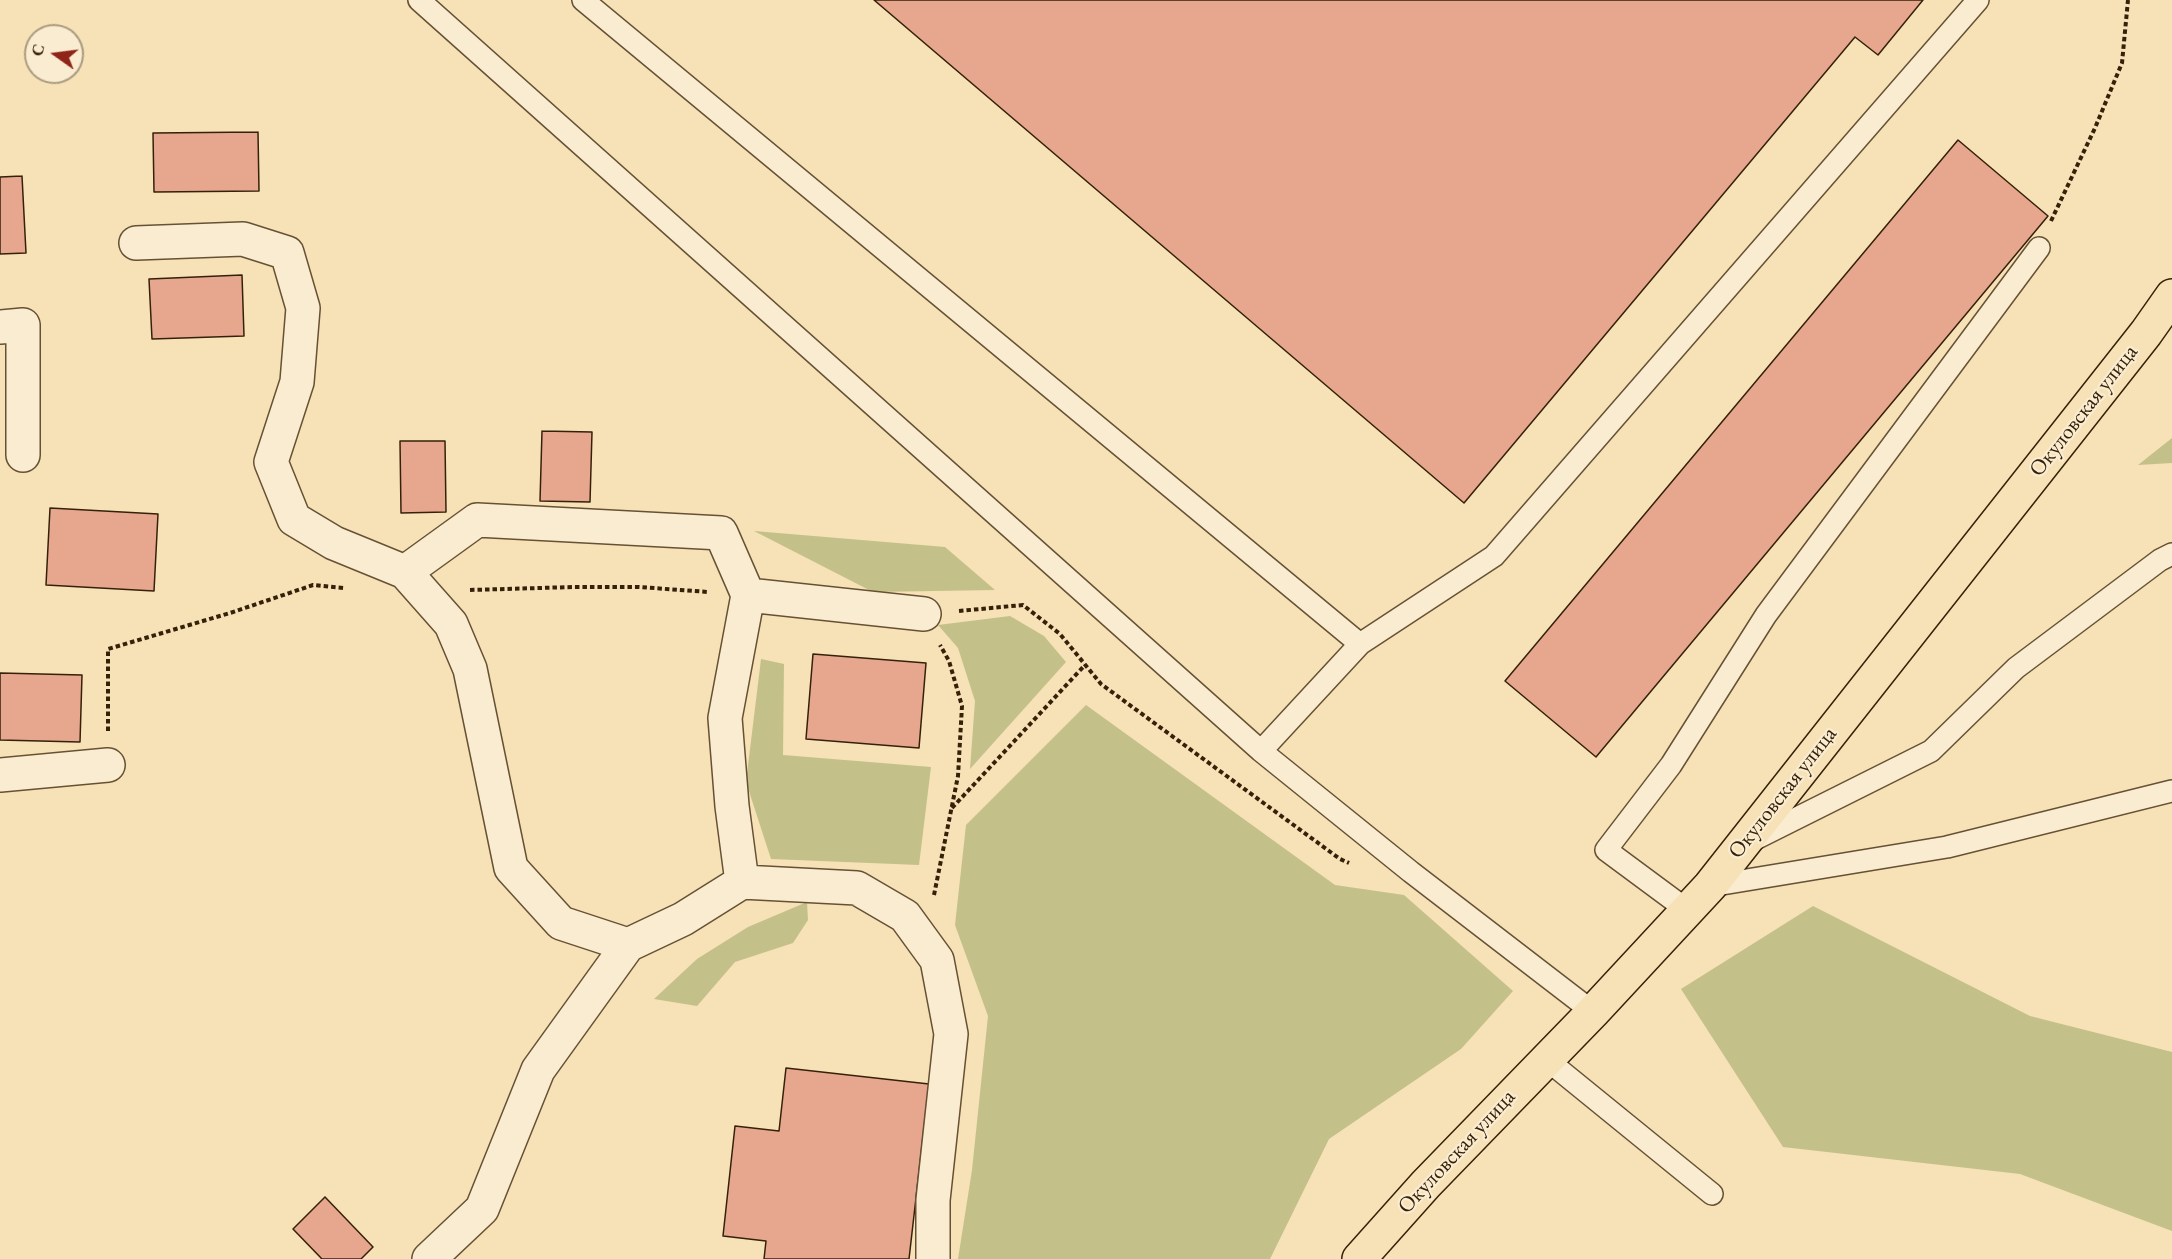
<!DOCTYPE html>
<html>
<head>
<meta charset="utf-8">
<style>
  body { margin:0 }
  #map { position:relative; width:2172px; height:1259px; overflow:hidden; background:#f7e1b6; font-family:"EB Garamond",serif }
  canvas { display:block }
  .north { position:absolute; left:24px; top:24px; width:60px; height:60px; box-sizing:border-box; background:#faecd0; border:2px solid #ab9b80; border-radius:50%; rotate:284deg; font-size:16px; font-weight:700; line-height:24px; text-align:center; color:#352109 }
  .north::after { content:''; display:block; margin:auto; width:21px; height:27px; background:#8f2418; clip-path:polygon(50% 0,100% 100%,50% 72%,0 100%) }
</style>
</head>
<body>
<div id="map">
<canvas width="2172" height="1259"></canvas>
<div class="north">С</div>
</div>
<script>
const ctx = document.querySelector('canvas').getContext('2d');
ctx.lineJoin = 'round';
function fill(path, color) {
  ctx.fillStyle = color;
  ctx.fill(path, 'evenodd');
}
function shape(rows) {
  const path = new Path2D();
  for (const r of rows) {
    path.moveTo(r[0], r[1]);
    for (let i = 2; i < r.length; i += 2) path.lineTo(r[i], r[i + 1]);
  }
  return path;
}
function stroke(path, color, width, dash) {
  ctx.strokeStyle = color;
  ctx.lineWidth = width;
  ctx.lineCap = dash ? 'butt' : 'round';
  ctx.setLineDash(dash || []);
  ctx.stroke(path);
}
function drawText(font, color, halo, rows, align = 'center') {
  ctx.font = font + ' "EB Garamond",serif';
  ctx.lineWidth = 4.5;
  ctx.setLineDash([]);
  ctx.textBaseline = 'middle';
  ctx.strokeStyle = halo;
  ctx.fillStyle = color;
  for (const [text, x, y, turn = 0] of rows) {
    ctx.save();
    ctx.translate(x, y);
    ctx.rotate((+turn || 0) * Math.PI / 180);
    ctx.textAlign = isNaN(turn) ? turn : align;
    if (halo) ctx.strokeText(text, 0, 0);
    ctx.fillText(text, 0, 0);
    ctx.restore();
  }
}
const green = shape([
  [2172,438,2172,463,2138,465],
  [754,531,945,547,995,590,873,592],
  [1010,616,1044,636,1066,662,970,769,975,701,958,648,938,625],
  [761,659,784,664,783,755,931,767,919,865,771,859,746,782],
  [1086,705,1335,885,1404,895,1513,991,1461,1049,1329,1139,1270,1259,958,1259,972,1170,988,1016,955,925,966,825],
  [807,902,808,920,793,943,735,962,697,1006,654,999,697,959,748,927],
  [1813,906,2030,1016,2172,1052,2172,1231,2020,1174,1783,1147,1681,989]
]);
const building = shape([
  [874,0,1923,0,1878,55,1855,37,1464,503,874,0],
  [258,132,259,191,154,192,153,133,258,132],
  [1958,140,2048,216,1596,757,1505,681,1958,140],
  [22,176,26,253,0,254,0,177,22,176],
  [242,275,244,336,152,339,149,279,242,275],
  [542,431,592,432,590,502,540,501,542,431],
  [400,441,445,441,446,512,401,513,400,441],
  [50,508,158,514,154,591,46,585,50,508],
  [813,654,926,663,919,748,806,739,813,654],
  [0,673,82,675,80,742,0,740,0,673],
  [786,1068,929,1084,909,1259,764,1259,766,1241,723,1236,735,1126,779,1131,786,1068],
  [325,1197,373,1247,361,1259,322,1259,293,1229,325,1197]
]);
const path = shape([
  [2051,221,2095,128,2122,63,2128,0],
  [470,590,574,587,639,587,708,592],
  [959,611,1023,605,1060,634,1101,684,1340,859,1349,863],
  [108,731,108,649,230,613,313,585,344,588],
  [952,808,1085,665],
  [934,895,958,776,962,706,949,661,940,645]
]);
const service = shape([
  [419,0,1261,751,1411,872,1593,1012],
  [583,0,1360,644],
  [1261,751,1360,644,1494,556,1978,0],
  [1751,841,1931,751,2016,668,2160,560,2172,554],
  [1710,886,1947,847,2172,791],
  [1687,910,1606,850,1671,765,1766,615,2039,248],
  [1546,1059,1712,1194]
]);
const minor = shape([
  [136,243,243,239,287,253,303,308,297,382,271,462,294,519,334,543,405,572,477,520,721,533,748,595,924,614],
  [0,327,23,325,23,455],
  [405,572,451,624,470,669,511,868,561,923,628,945],
  [0,775,108,765],
  [742,882,732,806,725,718,748,595],
  [429,1259,482,1209,538,1070,628,945,683,919,742,882,857,888,905,916,937,960,951,1034,933,1200,933,1259]
]);
const primary = shape([
  [1359,1259,1426,1184,1593,1012,1710,886,2146,333,2172,296]
]);
const streetNames = [
  ["Окуловская улица",2084,411,-52],
  ["Окуловская улица",1783,793,-52],
  ["Окуловская улица",1457,1152,-47]
];
fill(green, '#c3c189');
fill(building, '#e7a78f');
stroke(building, '#352109', 1.5);
stroke(service, '#665134', 24);
stroke(minor, '#665134', 36);
stroke(primary, '#352109', 36);
stroke(path, '#352109', 4, [4.5, 3]);
stroke(service, '#faecd0', 21);
stroke(minor, '#faecd0', 33);
stroke(primary, '#f7e1b6', 33);
drawText('22px', '#352109', '#faecd0', streetNames);
</script>
</body>
</html>
